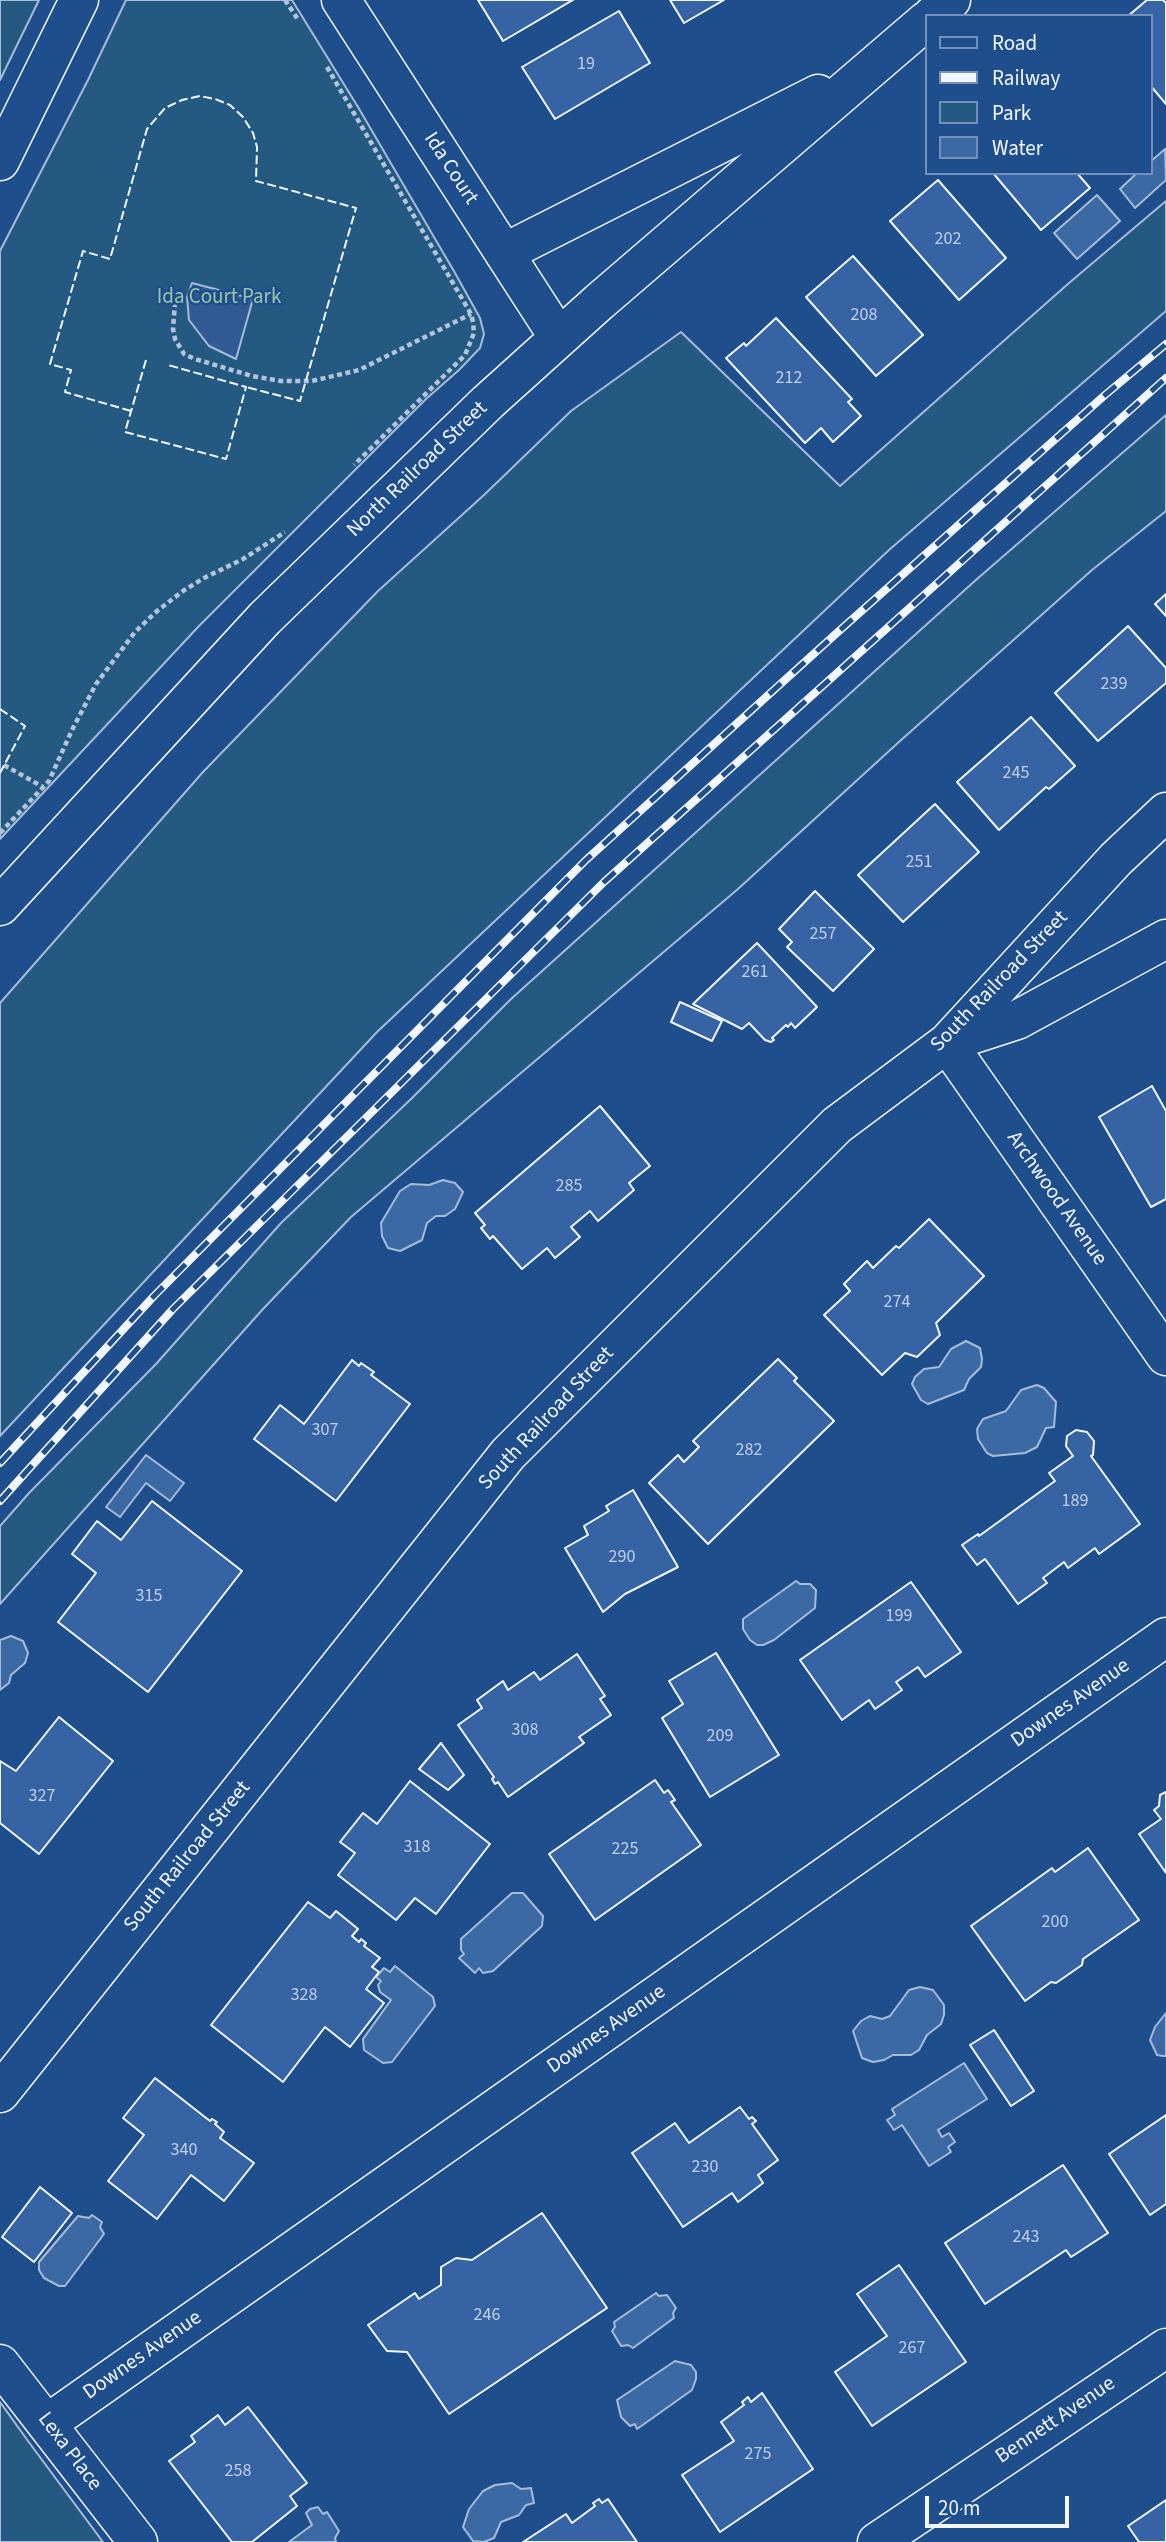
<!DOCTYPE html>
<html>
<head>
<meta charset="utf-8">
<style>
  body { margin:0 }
  #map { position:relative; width:1166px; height:2542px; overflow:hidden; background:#1f4e8c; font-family:"Source Sans 3",sans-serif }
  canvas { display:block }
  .legend { position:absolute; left:925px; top:14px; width:228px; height:161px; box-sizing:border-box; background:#1f4e8c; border:2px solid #7391ba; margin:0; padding:9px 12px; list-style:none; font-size:21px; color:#f2f6ff }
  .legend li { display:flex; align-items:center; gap:14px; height:35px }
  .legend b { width:35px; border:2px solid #7391ba }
  .scale { position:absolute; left:925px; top:2496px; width:144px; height:32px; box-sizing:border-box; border:4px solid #f2f6ff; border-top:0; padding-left:9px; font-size:21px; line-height:24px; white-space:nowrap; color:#f2f6ff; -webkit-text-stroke:5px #1f4e8c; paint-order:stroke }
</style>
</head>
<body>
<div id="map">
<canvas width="1166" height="2542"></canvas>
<ul class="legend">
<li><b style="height:9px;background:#1f4e8c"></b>Road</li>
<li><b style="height:9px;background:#f2f6ff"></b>Railway</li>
<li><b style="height:19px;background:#245a82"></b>Park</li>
<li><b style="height:19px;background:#3b69a3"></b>Water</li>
</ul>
<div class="scale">20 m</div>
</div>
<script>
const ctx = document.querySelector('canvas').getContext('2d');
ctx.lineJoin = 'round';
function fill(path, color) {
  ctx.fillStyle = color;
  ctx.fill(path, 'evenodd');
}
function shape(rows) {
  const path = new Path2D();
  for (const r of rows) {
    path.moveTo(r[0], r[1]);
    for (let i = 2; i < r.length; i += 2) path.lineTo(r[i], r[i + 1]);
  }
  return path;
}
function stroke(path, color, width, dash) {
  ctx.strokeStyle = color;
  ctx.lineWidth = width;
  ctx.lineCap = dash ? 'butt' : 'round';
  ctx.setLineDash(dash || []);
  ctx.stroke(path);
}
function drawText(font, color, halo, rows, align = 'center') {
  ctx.font = font + ' "Source Sans 3",sans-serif';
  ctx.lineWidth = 5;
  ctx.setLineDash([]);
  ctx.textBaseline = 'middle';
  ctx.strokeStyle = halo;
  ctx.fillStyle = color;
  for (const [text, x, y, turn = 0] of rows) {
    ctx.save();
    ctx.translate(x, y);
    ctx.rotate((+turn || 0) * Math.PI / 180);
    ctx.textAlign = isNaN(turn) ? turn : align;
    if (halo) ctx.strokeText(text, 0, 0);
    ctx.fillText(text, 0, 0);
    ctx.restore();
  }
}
const green = shape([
  [0,0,39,0,0,80,0,0],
  [126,0,292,0,358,107,455,273,480,318,484,334,480,348,459,370,426,399,199,626,0,839,0,251,88,80,126,0],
  [1166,201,1166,311,889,550,377,1032,0,1436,0,1003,203,772,378,591,484,495,571,411,681,332,840,486,1069,283,1166,201],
  [1166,415,1166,511,1092,570,900,741,738,889,351,1217,263,1309,0,1604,0,1526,30,1492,156,1364,281,1223,411,1099,511,999,977,579,1166,415],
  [0,2402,28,2441,103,2542,0,2542,0,2402]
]);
const parking = shape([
  [192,283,253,299,236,359,209,346,189,320,187,297,192,283]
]);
const water = shape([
  [1165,149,1166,180,1135,208,1120,189,1137,173,1150,173,1150,162,1165,149],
  [1097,195,1120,221,1077,259,1054,233,1097,195],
  [443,1180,455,1183,463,1192,455,1209,445,1216,436,1216,427,1223,422,1240,400,1251,388,1248,382,1236,381,1223,400,1191,411,1184,429,1185,443,1180],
  [966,1341,980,1348,982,1359,981,1367,969,1379,964,1390,928,1404,921,1400,912,1384,915,1377,924,1369,939,1367,951,1349,966,1341],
  [1037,1385,1044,1388,1056,1402,1054,1427,1046,1428,1037,1447,1025,1453,993,1456,987,1453,978,1439,977,1429,983,1419,1006,1411,1021,1390,1037,1385],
  [146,1455,184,1483,170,1501,146,1483,120,1517,106,1507,146,1455],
  [796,1581,800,1584,810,1584,816,1590,815,1608,774,1640,763,1645,757,1645,750,1640,743,1629,743,1619,796,1581],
  [11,1636,23,1641,28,1653,25,1663,11,1675,9,1683,0,1690,0,1640,11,1636],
  [512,1893,523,1893,543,1916,542,1926,493,1971,483,1973,479,1968,475,1973,459,1958,464,1954,461,1950,461,1939,512,1893],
  [395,1966,433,1997,435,2006,392,2062,383,2063,364,2050,363,2039,391,2000,380,1992,378,1985,381,1981,376,1977,384,1968,390,1972,395,1966],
  [920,1987,933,1990,944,2005,944,2015,941,2024,927,2035,919,2050,911,2055,893,2055,884,2060,873,2062,862,2058,853,2031,861,2021,870,2016,882,2019,890,2016,909,1990,920,1987],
  [1166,2013,1166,2056,1163,2056,1157,2055,1150,2040,1155,2027,1166,2013],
  [964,2063,987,2099,938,2130,942,2137,949,2133,955,2142,948,2147,951,2152,929,2166,902,2125,894,2130,887,2120,895,2115,892,2109,964,2063],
  [92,2215,102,2222,100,2227,104,2234,65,2286,59,2286,44,2278,39,2270,39,2262,78,2216,89,2218,92,2215],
  [656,2293,659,2296,667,2295,676,2308,673,2313,674,2318,633,2348,628,2345,621,2346,612,2331,615,2327,614,2322,656,2293],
  [675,2361,691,2365,696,2372,696,2379,692,2390,637,2429,635,2424,630,2426,621,2417,617,2400,675,2361],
  [512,2483,521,2489,531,2488,534,2503,526,2505,519,2515,501,2522,494,2538,484,2542,473,2541,463,2527,469,2509,483,2491,495,2485,512,2483],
  [318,2507,323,2514,327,2512,339,2531,335,2538,336,2542,289,2542,312,2525,306,2513,310,2509,318,2507]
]);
const building = shape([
  [478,0,573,0,503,41,478,0],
  [670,0,724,0,684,23,670,0],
  [1147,0,1163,0,1166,3,1166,104,1150,85,1150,16,1128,16,1147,0],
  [619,11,650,63,555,119,522,67,619,11],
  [993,173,1077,173,1090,188,1041,230,993,173],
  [938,180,1006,258,959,300,890,221,938,180],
  [853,256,923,335,876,376,806,297,853,256],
  [776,318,852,399,848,402,861,416,833,442,821,428,805,443,726,358,744,343,746,346,776,318],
  [1166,594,1166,616,1155,604,1166,594],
  [1128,626,1166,668,1166,683,1098,741,1055,693,1128,626],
  [1031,717,1075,766,1049,789,1046,787,999,830,957,782,1031,717],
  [935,804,979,852,903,922,858,875,935,804],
  [815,891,874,949,833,991,787,947,792,942,779,929,815,891],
  [757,943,817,1007,795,1028,791,1023,788,1027,786,1025,772,1038,774,1040,771,1042,765,1040,749,1023,742,1029,693,1004,757,943],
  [680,1002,722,1021,712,1041,671,1022,680,1002],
  [1152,1086,1166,1111,1166,1199,1151,1207,1099,1117,1152,1086],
  [600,1106,650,1166,629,1183,634,1190,598,1221,590,1211,571,1227,580,1237,555,1258,547,1248,522,1269,493,1236,490,1239,481,1228,485,1225,475,1213,600,1106],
  [929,1219,984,1276,936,1323,940,1335,917,1357,905,1353,882,1375,824,1315,850,1291,844,1284,867,1261,873,1268,896,1246,899,1248,929,1219],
  [778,1359,797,1378,794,1381,834,1421,708,1544,649,1483,678,1455,684,1462,699,1447,693,1441,778,1359],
  [352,1360,359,1366,361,1363,374,1372,371,1375,410,1404,336,1501,254,1439,280,1405,304,1424,352,1360],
  [1076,1430,1087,1432,1094,1441,1093,1455,1091,1456,1140,1524,1099,1554,1095,1548,1068,1568,1064,1562,1043,1578,1047,1583,1018,1604,985,1559,977,1565,962,1545,978,1534,979,1536,1055,1481,1049,1473,1073,1456,1066,1446,1067,1436,1076,1430],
  [633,1490,678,1567,625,1594,603,1612,565,1548,588,1535,584,1526,609,1511,606,1506,633,1490],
  [152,1501,242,1571,148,1692,58,1622,96,1573,72,1554,97,1521,121,1540,152,1501],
  [911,1582,961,1652,925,1677,918,1667,896,1682,902,1690,875,1709,869,1700,842,1720,800,1660,911,1582],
  [716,1653,779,1755,710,1797,662,1718,683,1704,669,1681,716,1653],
  [577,1654,605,1696,600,1699,611,1715,579,1737,584,1743,508,1797,498,1782,495,1784,492,1779,494,1777,458,1725,482,1708,477,1700,503,1681,508,1690,534,1672,540,1680,577,1654],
  [59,1717,113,1761,39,1854,0,1823,0,1761,16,1771,59,1717],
  [441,1743,464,1775,448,1790,419,1769,441,1743],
  [655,1780,664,1793,668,1790,675,1800,671,1802,701,1845,595,1920,549,1854,655,1780],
  [410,1781,490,1844,436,1914,415,1898,396,1920,338,1875,355,1853,340,1842,363,1813,377,1824,410,1781],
  [1166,1792,1166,1873,1139,1834,1161,1819,1154,1810,1159,1806,1160,1795,1166,1792],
  [1088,1848,1139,1920,1083,1959,1082,1965,1056,1983,1051,1982,1025,2001,971,1926,1052,1868,1055,1872,1088,1848],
  [308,1902,330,1918,336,1911,358,1929,352,1936,359,1942,361,1939,366,1943,364,1946,380,1958,372,1967,379,1972,366,1989,384,2003,350,2047,325,2027,283,2082,211,2025,308,1902],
  [994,2030,1034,2091,1011,2106,970,2045,994,2030],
  [155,2078,210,2121,212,2119,217,2122,215,2124,224,2132,220,2138,254,2163,224,2201,191,2175,157,2219,108,2181,144,2135,123,2118,155,2078],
  [740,2107,749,2119,752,2117,756,2121,752,2124,778,2160,758,2175,763,2183,738,2202,732,2193,683,2227,632,2153,675,2123,689,2143,740,2107],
  [1166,2115,1166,2204,1150,2215,1109,2154,1166,2115],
  [1063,2165,1108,2233,1071,2257,1066,2250,985,2304,945,2243,1063,2165],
  [40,2187,72,2213,34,2262,2,2237,40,2187],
  [542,2213,607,2308,449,2414,407,2352,387,2351,368,2325,415,2293,419,2299,441,2285,441,2267,456,2258,472,2260,542,2213],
  [899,2265,966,2362,872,2426,835,2372,887,2336,857,2294,899,2265],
  [762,2393,813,2469,720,2532,682,2475,734,2441,721,2422,744,2405,742,2402,748,2397,751,2402,762,2393],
  [248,2407,307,2483,290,2496,297,2506,252,2542,232,2542,169,2461,195,2442,191,2436,218,2415,225,2425,248,2407],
  [599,2499,602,2503,608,2499,637,2542,523,2542,566,2514,572,2523,595,2506,593,2503,599,2499],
  [1166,2500,1166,2542,1139,2542,1128,2526,1166,2500]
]);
const path = shape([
  [285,0,299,21],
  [327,67,471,314,473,322,474,333,465,355,354,465],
  [175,302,173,329,175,339,184,354,195,359,252,376,281,381,312,381,359,370,471,314],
  [4,765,43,787],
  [0,833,49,781,72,730,96,684,135,632,157,611,183,591,204,578,243,559,285,532]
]);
const minor = shape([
  [341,0,559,338],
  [932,16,951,0],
  [504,253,818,94],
  [0,906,265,618,488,402,599,302,926,21],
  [949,1042,1017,1020,1166,939],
  [947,1043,1166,1356],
  [0,2093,508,1454,837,1125,947,1043,1116,859,1166,812],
  [0,2364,138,2542],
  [48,2423,1166,1637],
  [877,2542,1166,2348]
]);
const secondary = shape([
  [0,161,79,0]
]);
const rail = shape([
  [0,1463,154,1296,586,860,839,631,1105,395,1166,344],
  [0,1501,173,1309,604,882,1166,378]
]);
const fence = shape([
  [146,360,125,432,226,459,246,387,168,365],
  [131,411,65,392,71,370,50,364,83,251,110,259,147,129,165,108,182,100,200,96,215,99,230,105,243,117,253,133,257,147,256,181,356,208,300,401,246,387],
  [0,709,25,726,0,773]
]);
const numberNames = [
  ["19",586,65],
  ["202",948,240],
  ["208",864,316],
  ["212",789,379],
  ["239",1114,685],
  ["245",1016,774],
  ["251",919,863],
  ["257",823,935],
  ["261",755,973],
  ["285",569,1187],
  ["274",897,1303],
  ["307",325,1431],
  ["282",749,1451],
  ["189",1075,1502],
  ["290",622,1558],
  ["315",149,1597],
  ["199",899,1617],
  ["308",525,1731],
  ["209",720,1737],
  ["327",42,1797],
  ["318",417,1848],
  ["225",625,1850],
  ["200",1055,1923],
  ["328",304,1996],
  ["340",184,2151],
  ["230",705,2168],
  ["243",1026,2238],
  ["246",487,2316],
  ["267",912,2349],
  ["275",758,2455],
  ["258",238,2472]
];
const streetNames = [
  ["Ida Court",450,169,57],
  ["North Railroad Street",418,470,-44],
  ["South Railroad Street",1000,982,-46],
  ["Archwood Avenue",1056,1199,55],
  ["South Railroad Street",547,1419,-47],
  ["Downes Avenue",1071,1704,-35],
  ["South Railroad Street",188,1857,-51],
  ["Downes Avenue",607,2030,-35],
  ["Downes Avenue",143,2356,-35],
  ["Bennett Avenue",1056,2421,-34],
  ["Lexa Place",69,2452,53]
];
const parkNames = [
  ["Ida Court Park",219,298]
];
fill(green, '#245a82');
stroke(green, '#a8bbd7', 2);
fill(parking, '#305b95');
stroke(parking, '#a8bbd7', 2);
fill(water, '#3b69a3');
stroke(water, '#a8bbd7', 2);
fill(building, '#3563a3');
stroke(building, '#f2f6ff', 2);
stroke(minor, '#f2f6ff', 41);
stroke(secondary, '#f2f6ff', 41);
stroke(path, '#b3c4dc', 4.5, [5, 3.5]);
stroke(minor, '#1f4e8c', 38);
stroke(secondary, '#1f4e8c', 38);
stroke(rail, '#f2f6ff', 8);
stroke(rail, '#1f4e8c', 5, [16]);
stroke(fence, '#f2f6ff', 2, [9, 3.5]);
drawText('18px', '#c3d1e8', null, numberNames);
drawText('21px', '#f2f6ff', '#1f4e8c', streetNames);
drawText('21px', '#97c8a6', '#1f4e8c', parkNames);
</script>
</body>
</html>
